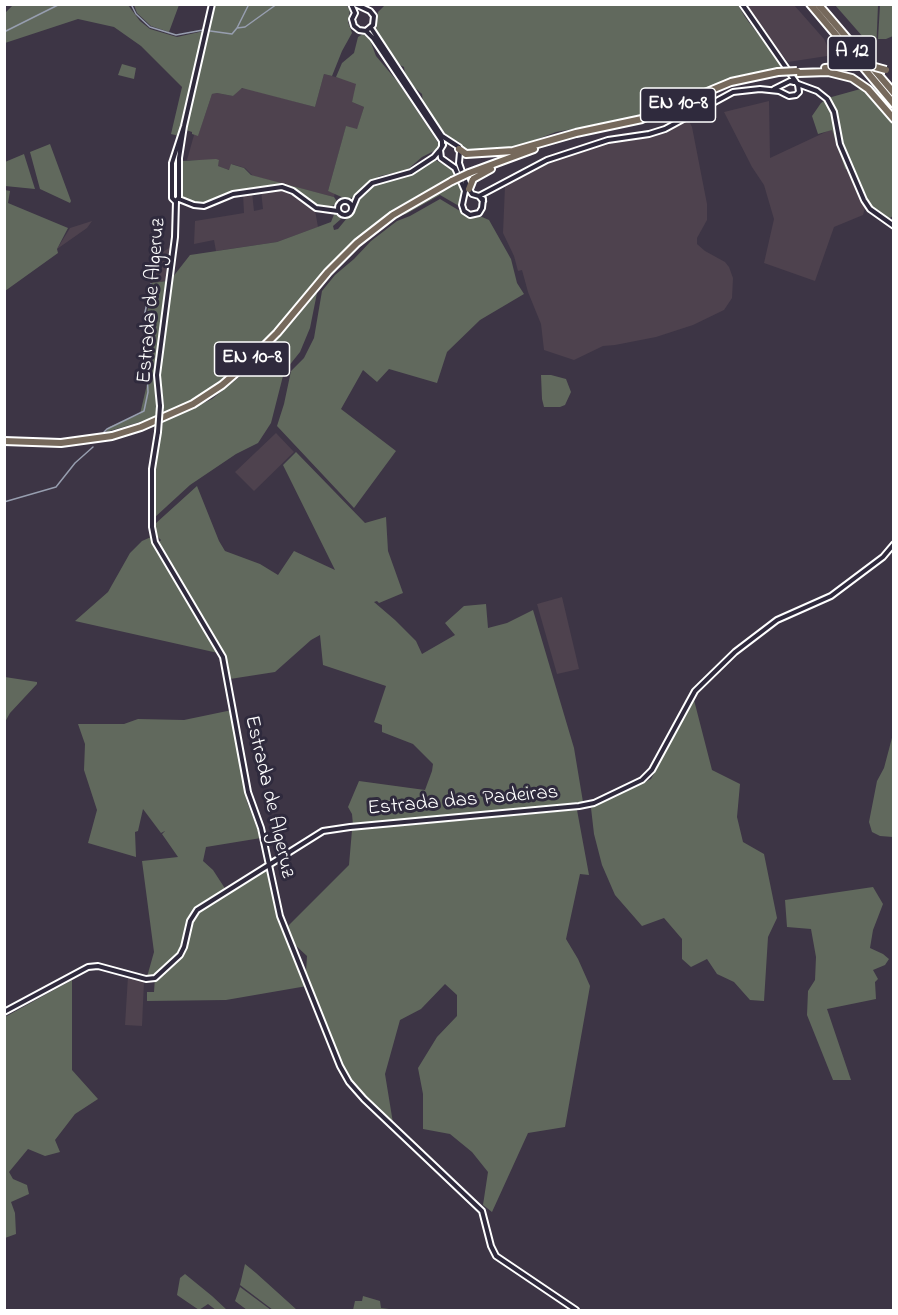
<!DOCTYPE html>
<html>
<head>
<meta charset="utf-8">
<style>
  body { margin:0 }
  #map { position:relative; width:898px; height:1315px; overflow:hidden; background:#3d3545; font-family:"Indie Flower",sans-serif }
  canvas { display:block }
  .frame { position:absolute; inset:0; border:6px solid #fff; pointer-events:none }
</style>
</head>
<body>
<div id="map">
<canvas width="898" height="1315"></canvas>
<div class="frame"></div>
</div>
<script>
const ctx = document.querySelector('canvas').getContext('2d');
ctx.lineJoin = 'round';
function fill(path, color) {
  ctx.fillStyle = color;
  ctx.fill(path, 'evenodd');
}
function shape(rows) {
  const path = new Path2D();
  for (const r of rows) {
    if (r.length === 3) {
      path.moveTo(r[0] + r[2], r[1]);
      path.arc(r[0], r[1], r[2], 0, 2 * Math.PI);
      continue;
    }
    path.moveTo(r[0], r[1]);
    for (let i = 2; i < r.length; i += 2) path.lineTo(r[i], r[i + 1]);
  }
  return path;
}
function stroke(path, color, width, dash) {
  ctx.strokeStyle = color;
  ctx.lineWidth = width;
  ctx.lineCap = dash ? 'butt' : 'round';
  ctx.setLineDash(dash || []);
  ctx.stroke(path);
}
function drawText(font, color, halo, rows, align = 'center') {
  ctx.font = font + ' "Indie Flower",sans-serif';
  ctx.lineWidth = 6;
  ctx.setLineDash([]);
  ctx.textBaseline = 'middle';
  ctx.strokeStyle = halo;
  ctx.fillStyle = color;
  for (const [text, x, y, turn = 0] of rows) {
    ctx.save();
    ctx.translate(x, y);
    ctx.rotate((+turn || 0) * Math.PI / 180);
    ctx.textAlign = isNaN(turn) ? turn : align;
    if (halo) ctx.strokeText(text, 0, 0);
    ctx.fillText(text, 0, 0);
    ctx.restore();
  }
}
const built = shape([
  [745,5,794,5,824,39,829,50,827,56,788,62,748,12],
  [324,74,355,82,357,86,352,102,364,107,357,130,346,127,328,191,335,193,334,197,253,176,245,168,232,164,230,170,217,166,219,161,216,160,187,160,194,135,198,135,212,94,217,93,233,96,239,89,245,88,315,107],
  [769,101,770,158,832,129,845,169,849,169,865,208,863,215,834,227,815,281,764,263,774,219,764,185,752,167,724,112],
  [686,122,690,123,692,127,707,204,707,220,697,238,697,244,705,251,725,262,729,267,733,278,732,298,724,310,693,325,656,337,615,345,603,346,574,360,544,350,541,324,528,292,522,270,518,271,514,256,503,233,505,186,509,182,548,162,604,144,653,136],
  [279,188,291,191,315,210,318,227,277,242,216,251,214,240,194,244,195,221,244,213,243,194,252,192,254,211,263,209,261,191],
  [92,221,87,228,57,249,70,228],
  [171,247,167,281,152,283,159,254],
  [276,433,294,452,254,491,235,472],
  [562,597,579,669,557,674,537,604],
  [128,976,144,981,142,1026,125,1025]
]);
const green = shape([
  [13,5,128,5,140,21,150,29,177,37,204,31,179,136,171,134,182,87,141,46,114,27,78,19,5,43,4,14],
  [134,5,179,5,169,32,151,26,137,13],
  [212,5,346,5,350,10,348,22,352,33,342,51,332,76,324,74,315,107,242,88,233,96,217,93,212,94,198,136,192,134,192,132,186,130,209,32],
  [385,5,738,5,745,17,783,67,738,76,665,107,644,114,612,122,556,132,514,148,465,150,459,142,449,138,444,132,423,102,422,94,413,86,405,74,404,67,400,65,376,30,378,12],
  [835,5,878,5,876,53,866,47,863,37],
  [880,5,893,5,893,36,886,39,878,39],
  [363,34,370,40,376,56,397,81,439,144,436,150,422,157,407,170,380,176,371,181,354,197,346,199,328,191,346,126,357,129,364,107,352,102,356,84,336,77,342,63,354,53,358,37],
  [122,64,136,68,134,79,118,75],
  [864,88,893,121,893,216,885,221,865,208,849,169,845,169,832,130,818,134,812,116,821,103,828,98],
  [50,144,71,201,70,203,40,189,30,152],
  [24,154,35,189,5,186,5,162],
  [216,159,219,160,218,166,229,170,231,164,244,168,251,175,334,197,338,203,330,207,317,206,293,189,281,186,229,193,202,204,193,204,182,198,182,161],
  [435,160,453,169,456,174,394,209,360,235,248,360,194,399,163,413,164,405,160,374,172,278,190,255,277,242,331,222,335,212,341,219,333,226,334,230,338,229,347,218,352,215,359,199,368,190,379,182,415,173],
  [458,181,463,193,459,206,440,195,406,214,398,216,433,194],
  [5,190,10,191,8,203,68,228,57,249,58,253,5,291],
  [440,199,460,211,468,218,482,217,489,220,511,259,517,283,524,294,480,320,447,352,437,383,389,369,377,382,363,370,341,409,396,451,354,508,277,426,284,404,291,371,304,358,314,338,322,291,335,275,354,259,371,241,397,221,410,216],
  [167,281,155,379,158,405,157,417,106,432,109,427,140,414,149,376,145,327,152,283],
  [317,293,310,328,300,352,284,372,271,423,258,443,236,454,190,485,154,518,154,469,163,422,212,399,248,370,283,333],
  [541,375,551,375,566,379,571,392,565,405,560,407,544,407,542,399],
  [296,452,365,523,386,517,388,551,403,593,379,603,377,601,374,602,395,620,416,641,422,654,455,635,445,623,464,606,486,604,488,628,507,623,533,610,574,748,583,802,353,825,352,814,348,807,359,781,425,790,432,771,433,764,413,744,382,732,382,725,374,722,386,686,323,665,320,635,311,640,275,672,230,679,228,662,159,542,161,540,156,535,155,524,197,486,219,541,225,551,260,564,278,575,294,551,335,570,283,465],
  [151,537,159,555,218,653,75,621,108,592,130,553,142,541],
  [5,677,37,682,37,684,10,713,5,722],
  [694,700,712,770,740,784,737,817,743,842,764,854,777,918,768,937,764,1001,750,1000,734,982,717,974,707,959,691,967,682,959,682,939,664,918,642,926,615,895,602,865,594,834,591,808,651,779],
  [232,710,247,802,261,838,206,847,203,861,213,870,226,890,208,901,208,905,263,871,267,872,277,917,307,986,226,1000,147,1001,147,992,154,992,155,977,147,977,154,952,142,861,178,857,162,834,165,831,161,833,143,809,138,831,135,832,136,857,88,843,97,810,84,770,85,744,78,724,124,724,138,719,184,720],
  [893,734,893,837,880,836,872,832,869,822,877,781,884,768],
  [577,810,589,875,580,874,566,939,578,959,590,986,565,1127,528,1133,492,1212,483,1205,488,1172,472,1152,450,1134,423,1129,423,1094,418,1068,437,1037,457,1016,457,995,445,984,421,1009,400,1020,385,1074,393,1123,352,1082,344,1068,306,972,307,956,293,943,288,926,349,865,352,830],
  [873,887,883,904,873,930,870,948,883,954,889,959,885,965,873,970,878,979,875,982,876,999,827,1009,851,1080,833,1080,807,1015,808,991,815,980,816,957,811,929,787,927,785,900],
  [72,980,72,1070,98,1099,75,1114,55,1140,60,1152,45,1156,28,1149,9,1172,13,1179,27,1185,29,1194,11,1202,15,1213,16,1234,5,1238,5,1017],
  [245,1264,256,1273,297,1310,273,1310,240,1285],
  [185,1274,212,1296,227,1310,216,1310,208,1304,199,1310,177,1295,180,1278],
  [240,1287,271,1310,247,1310,235,1301],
  [363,1296,380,1301,381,1308,397,1310,353,1310,355,1301,362,1301]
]);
const stream = shape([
  [131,4,136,14,150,27,176,35,203,30,232,34,237,28,249,4],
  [237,28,245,27,277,4],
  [4,32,60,4],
  [104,432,107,429,144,411,148,392,144,317,151,284],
  [4,502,56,487,75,463,93,447]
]);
const secondary = shape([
  [351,4,355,13,352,19,354,26,359,30,366,31,373,38,442,141,442,146],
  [355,4,370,11,374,16,373,25,366,31],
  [371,28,442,136,459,147,460,152,459,163,467,186,472,194,479,196,483,201],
  [798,84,817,91,827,99,834,112,840,144,864,200,870,209,894,226],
  [774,89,790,81,794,82],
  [184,126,179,158,179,198,175,201,172,198,172,163,184,126,212,4],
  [443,145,440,150,441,158,455,168,465,191,462,205,464,211,470,215,479,213,482,208,483,199],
  [479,196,547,160,608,140,649,134,665,129,733,92,760,89,779,91,789,96,796,95,799,92,798,85,742,4],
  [179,199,194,205,204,206,233,194,282,187,293,191,316,208,338,211],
  [345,208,7],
  [352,209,357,197,372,183,411,172,434,157,439,151],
  [160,406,157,375,175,237,176,201],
  [158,432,152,469,152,527,155,542,223,657,248,792,261,828,280,916,340,1066,349,1082,364,1099,482,1211,491,1246,496,1256,576,1310],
  [4,1012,88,967,98,966,146,979,155,978,180,955,184,947,190,921,197,910,323,831,350,827,579,806,594,803,642,780,652,770,695,691,735,652,777,620,831,596,883,557,894,544]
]);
const highway = shape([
  [810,4,894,104],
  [818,4,894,93],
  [825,68,848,66],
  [798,73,828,72,852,78,868,89,894,119],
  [459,149,466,154,513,151,576,133,642,119,731,82,778,72],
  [469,173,534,149],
  [469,189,473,179,491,169],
  [4,441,61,443,112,436,141,427,193,404,222,385,244,366,277,333,328,272,357,243,393,215,452,181]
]);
const secondaryBridge = shape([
  [158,432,160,406]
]);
const highwayBridge = shape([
  [848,66,868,65,886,70],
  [778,72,797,71],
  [452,181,469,173]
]);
const shields = [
  [852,53,48],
  [678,105,75],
  [252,359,75]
];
const shieldNames = [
  ["A 12",852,53],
  ["EN 10-8",678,105],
  ["EN 10-8",252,359]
];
const streetNames = [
  ["Estrada de Algeruz",153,301,-85],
  ["Estrada de Algeruz",268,797,77],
  ["Estrada das Padeiras",463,802,-5]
];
fill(built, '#4e424e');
fill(green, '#61695d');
stroke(stream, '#979eaf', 1.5);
stroke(secondary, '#fff', 8);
stroke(highway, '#fff', 10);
stroke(secondary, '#2f2a3d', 4);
stroke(highway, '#76695c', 6);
stroke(secondaryBridge, '#fff', 8, []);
stroke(highwayBridge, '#fff', 10, []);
stroke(secondaryBridge, '#2f2a3d', 4);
stroke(highwayBridge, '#76695c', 6);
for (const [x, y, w] of shields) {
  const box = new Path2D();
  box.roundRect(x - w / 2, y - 17, w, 34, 4.5);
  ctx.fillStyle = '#2f2a3d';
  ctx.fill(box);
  stroke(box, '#fff', 1.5);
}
drawText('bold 20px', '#fff', null, shieldNames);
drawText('21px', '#fff', '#2f2a3d', streetNames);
</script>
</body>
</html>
